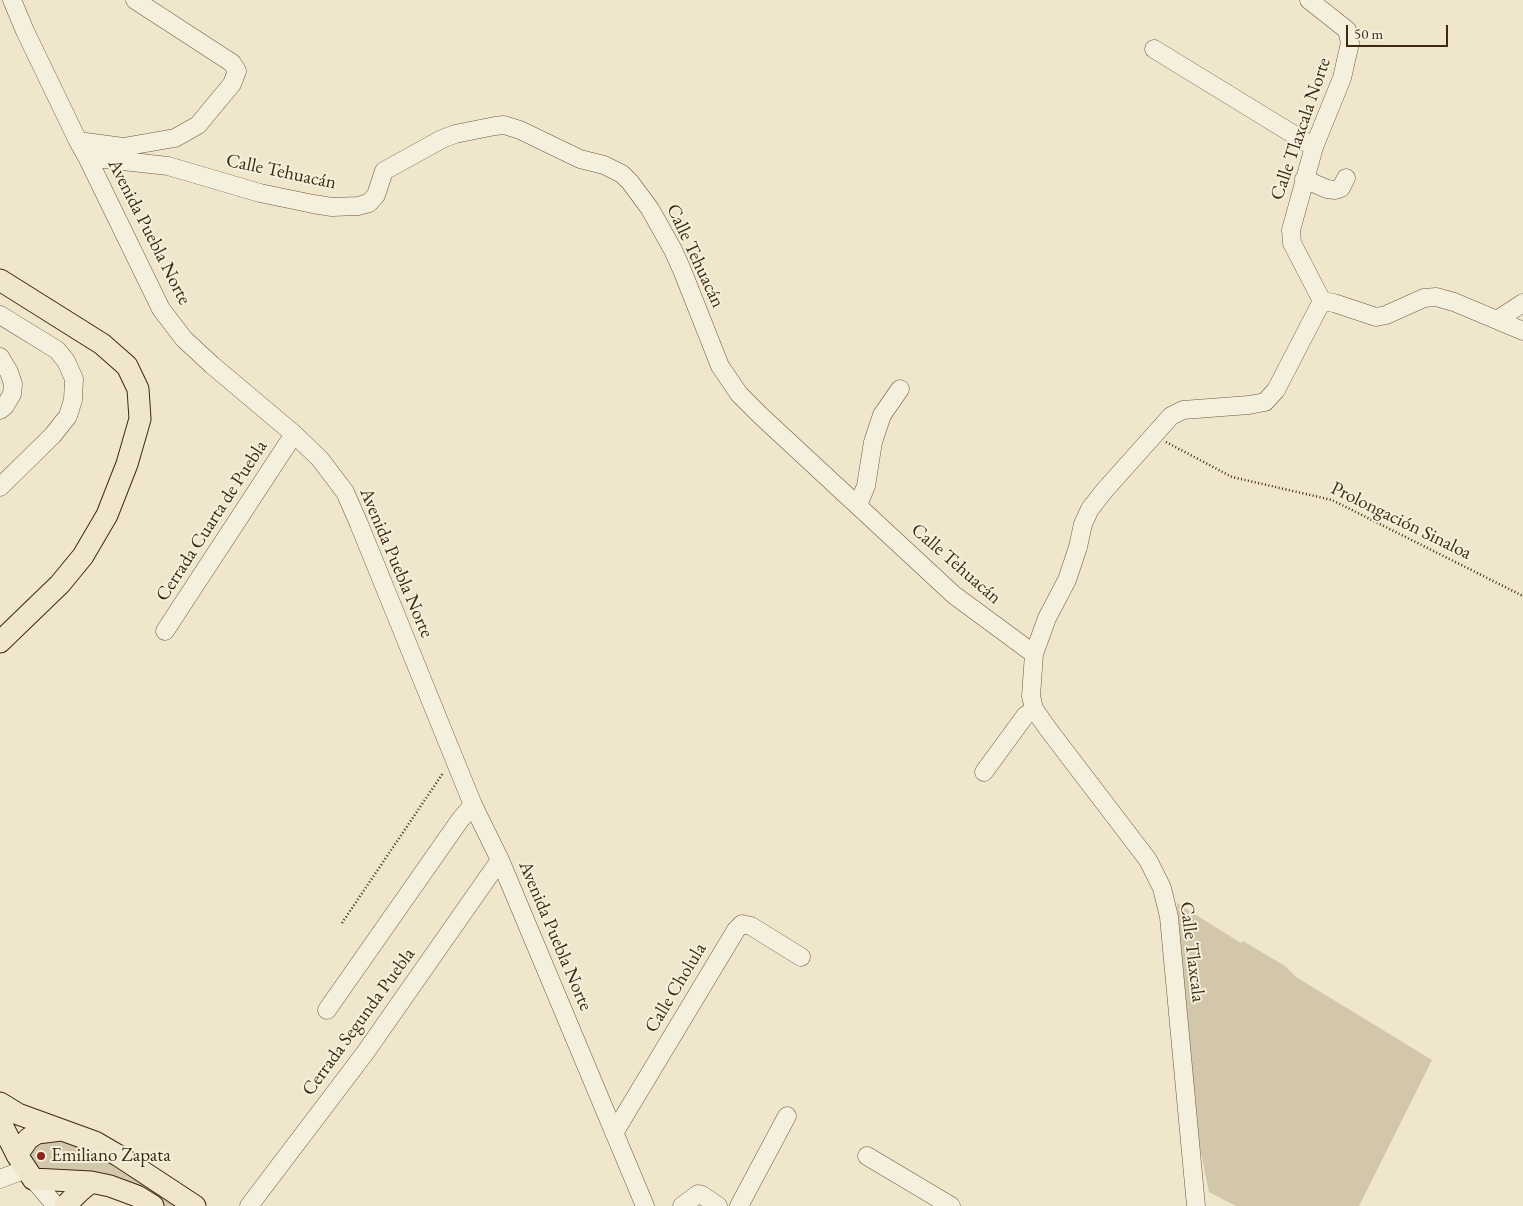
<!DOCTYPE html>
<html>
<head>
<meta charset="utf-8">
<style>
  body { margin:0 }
  #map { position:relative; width:1523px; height:1206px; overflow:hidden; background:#f0e6cb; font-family:"EB Garamond",serif }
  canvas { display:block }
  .scale { position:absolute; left:1346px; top:25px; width:102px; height:22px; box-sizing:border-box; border:2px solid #3f290f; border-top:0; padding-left:6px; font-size:15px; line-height:18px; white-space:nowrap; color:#3f290f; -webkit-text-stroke:4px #f5efdd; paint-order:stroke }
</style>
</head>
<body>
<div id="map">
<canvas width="1523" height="1206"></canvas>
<div class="scale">50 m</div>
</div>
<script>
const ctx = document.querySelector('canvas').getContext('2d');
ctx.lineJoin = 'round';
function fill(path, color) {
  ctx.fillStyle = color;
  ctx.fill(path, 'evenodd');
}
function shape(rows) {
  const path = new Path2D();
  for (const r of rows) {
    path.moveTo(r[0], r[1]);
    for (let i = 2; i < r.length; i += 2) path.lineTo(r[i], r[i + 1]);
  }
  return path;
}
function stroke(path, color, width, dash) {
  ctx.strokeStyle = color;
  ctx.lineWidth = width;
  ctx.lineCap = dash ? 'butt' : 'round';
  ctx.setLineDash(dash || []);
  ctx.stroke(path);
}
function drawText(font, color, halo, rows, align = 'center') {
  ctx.font = font + ' "EB Garamond",serif';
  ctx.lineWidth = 4;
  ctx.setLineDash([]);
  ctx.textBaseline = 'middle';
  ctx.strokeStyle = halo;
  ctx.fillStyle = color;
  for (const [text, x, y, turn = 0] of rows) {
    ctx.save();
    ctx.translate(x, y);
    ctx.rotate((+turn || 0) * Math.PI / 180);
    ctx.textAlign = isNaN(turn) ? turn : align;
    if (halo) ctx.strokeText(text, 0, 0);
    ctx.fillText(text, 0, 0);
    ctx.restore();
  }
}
const green = shape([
  [1177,903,1241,943,1243,941,1285,966,1296,977,1432,1060,1359,1206,1236,1206,1209,1192,1200,1148],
  [65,1140,79,1145,182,1206,155,1206,46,1177,25,1155,38,1142]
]);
const path = shape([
  [1166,442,1232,477,1332,500,1523,596],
  [342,923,443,773]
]);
const minor = shape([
  [12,0,25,31,78,141,87,157,161,309,184,339,212,365,294,434,320,459,345,492,359,524,473,805,500,860,645,1206],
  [1154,49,1314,147],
  [78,141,123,147,175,138,198,125,232,84,237,71,232,63,135,0],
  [87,157,168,166,260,193,313,204,332,207,358,206,369,203,376,195,384,171,442,139,455,134,495,126,504,125,520,130,580,159,604,165,622,174,630,182,650,209,673,250,682,270,720,366,739,394,761,416,954,595,1034,654],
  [1304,179,1327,189,1335,190,1341,188,1346,178],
  [1322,301,1334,303,1376,317,1386,315,1424,298,1436,297,1454,302,1523,331],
  [0,315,57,350,66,361,74,379,73,400,68,416,53,435,0,487],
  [1497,320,1523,303],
  [0,357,9,372,13,384,12,394,5,406,0,410],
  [858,505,866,486,873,442,882,415,900,389],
  [165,631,294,434],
  [984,772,1025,716,1034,709],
  [327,1010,460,820,473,805],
  [614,1133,736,930,742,924,751,926,801,957],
  [867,1156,951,1206],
  [0,1179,26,1169],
  [33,1179,56,1206],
  [249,1206,365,1053,500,860],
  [682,1206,698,1194,702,1195,718,1206],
  [739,1206,787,1116],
  [1196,1206,1169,917,1162,888,1148,860,1048,729,1034,709,1031,696,1034,654,1047,618,1067,580,1078,547,1083,524,1090,509,1104,491,1171,416,1183,410,1249,405,1265,402,1276,390,1322,301,1292,243,1291,230,1314,147,1342,78,1350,43,1347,30,1309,0]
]);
const major = shape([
  [0,280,102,344,127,366,138,389,140,419,127,464,107,515,83,556,60,584,0,642],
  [0,1103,18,1114,95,1142,119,1156,195,1206],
  [0,1121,17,1155,33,1179,91,1182,110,1186,137,1196,153,1206],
  [17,1155,28,1139,37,1133,61,1130],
  [65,1206,79,1192,91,1182]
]);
const markers = [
  [41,1156,5,"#8f2418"]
];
const streetNames = [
  ["Calle Tlaxcala Norte",1301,129,-71],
  ["Calle Tehuacán",281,172,12],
  ["Avenida Puebla Norte",149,232,63],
  ["Calle Tehuacán",695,256,65],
  ["Cerrada Cuarta de Puebla",212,521,-57],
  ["Prolongación Sinaloa",1401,521,26],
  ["Avenida Puebla Norte",396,563,67],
  ["Calle Tehuacán",956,564,41],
  ["Avenida Puebla Norte",555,936,67],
  ["Calle Tlaxcala",1192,952,83],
  ["Calle Cholula",676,988,-59],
  ["Cerrada Segunda Puebla",359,1022,-54]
];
const poiNames = [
  ["Emiliano Zapata",51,1156]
];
fill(green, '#d2c6ab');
stroke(minor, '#6b583e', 19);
stroke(major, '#3f290f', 23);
stroke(path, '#3f290f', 2.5, [1, 2.5]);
stroke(minor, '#f5efdd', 18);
stroke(major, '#f0e6cb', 21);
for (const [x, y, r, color] of markers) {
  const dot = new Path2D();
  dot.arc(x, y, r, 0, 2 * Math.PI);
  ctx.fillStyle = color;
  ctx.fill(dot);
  stroke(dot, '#f5efdd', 2);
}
drawText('19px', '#3f290f', '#f5efdd', streetNames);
drawText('19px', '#3f290f', '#f5efdd', poiNames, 'left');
</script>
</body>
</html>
